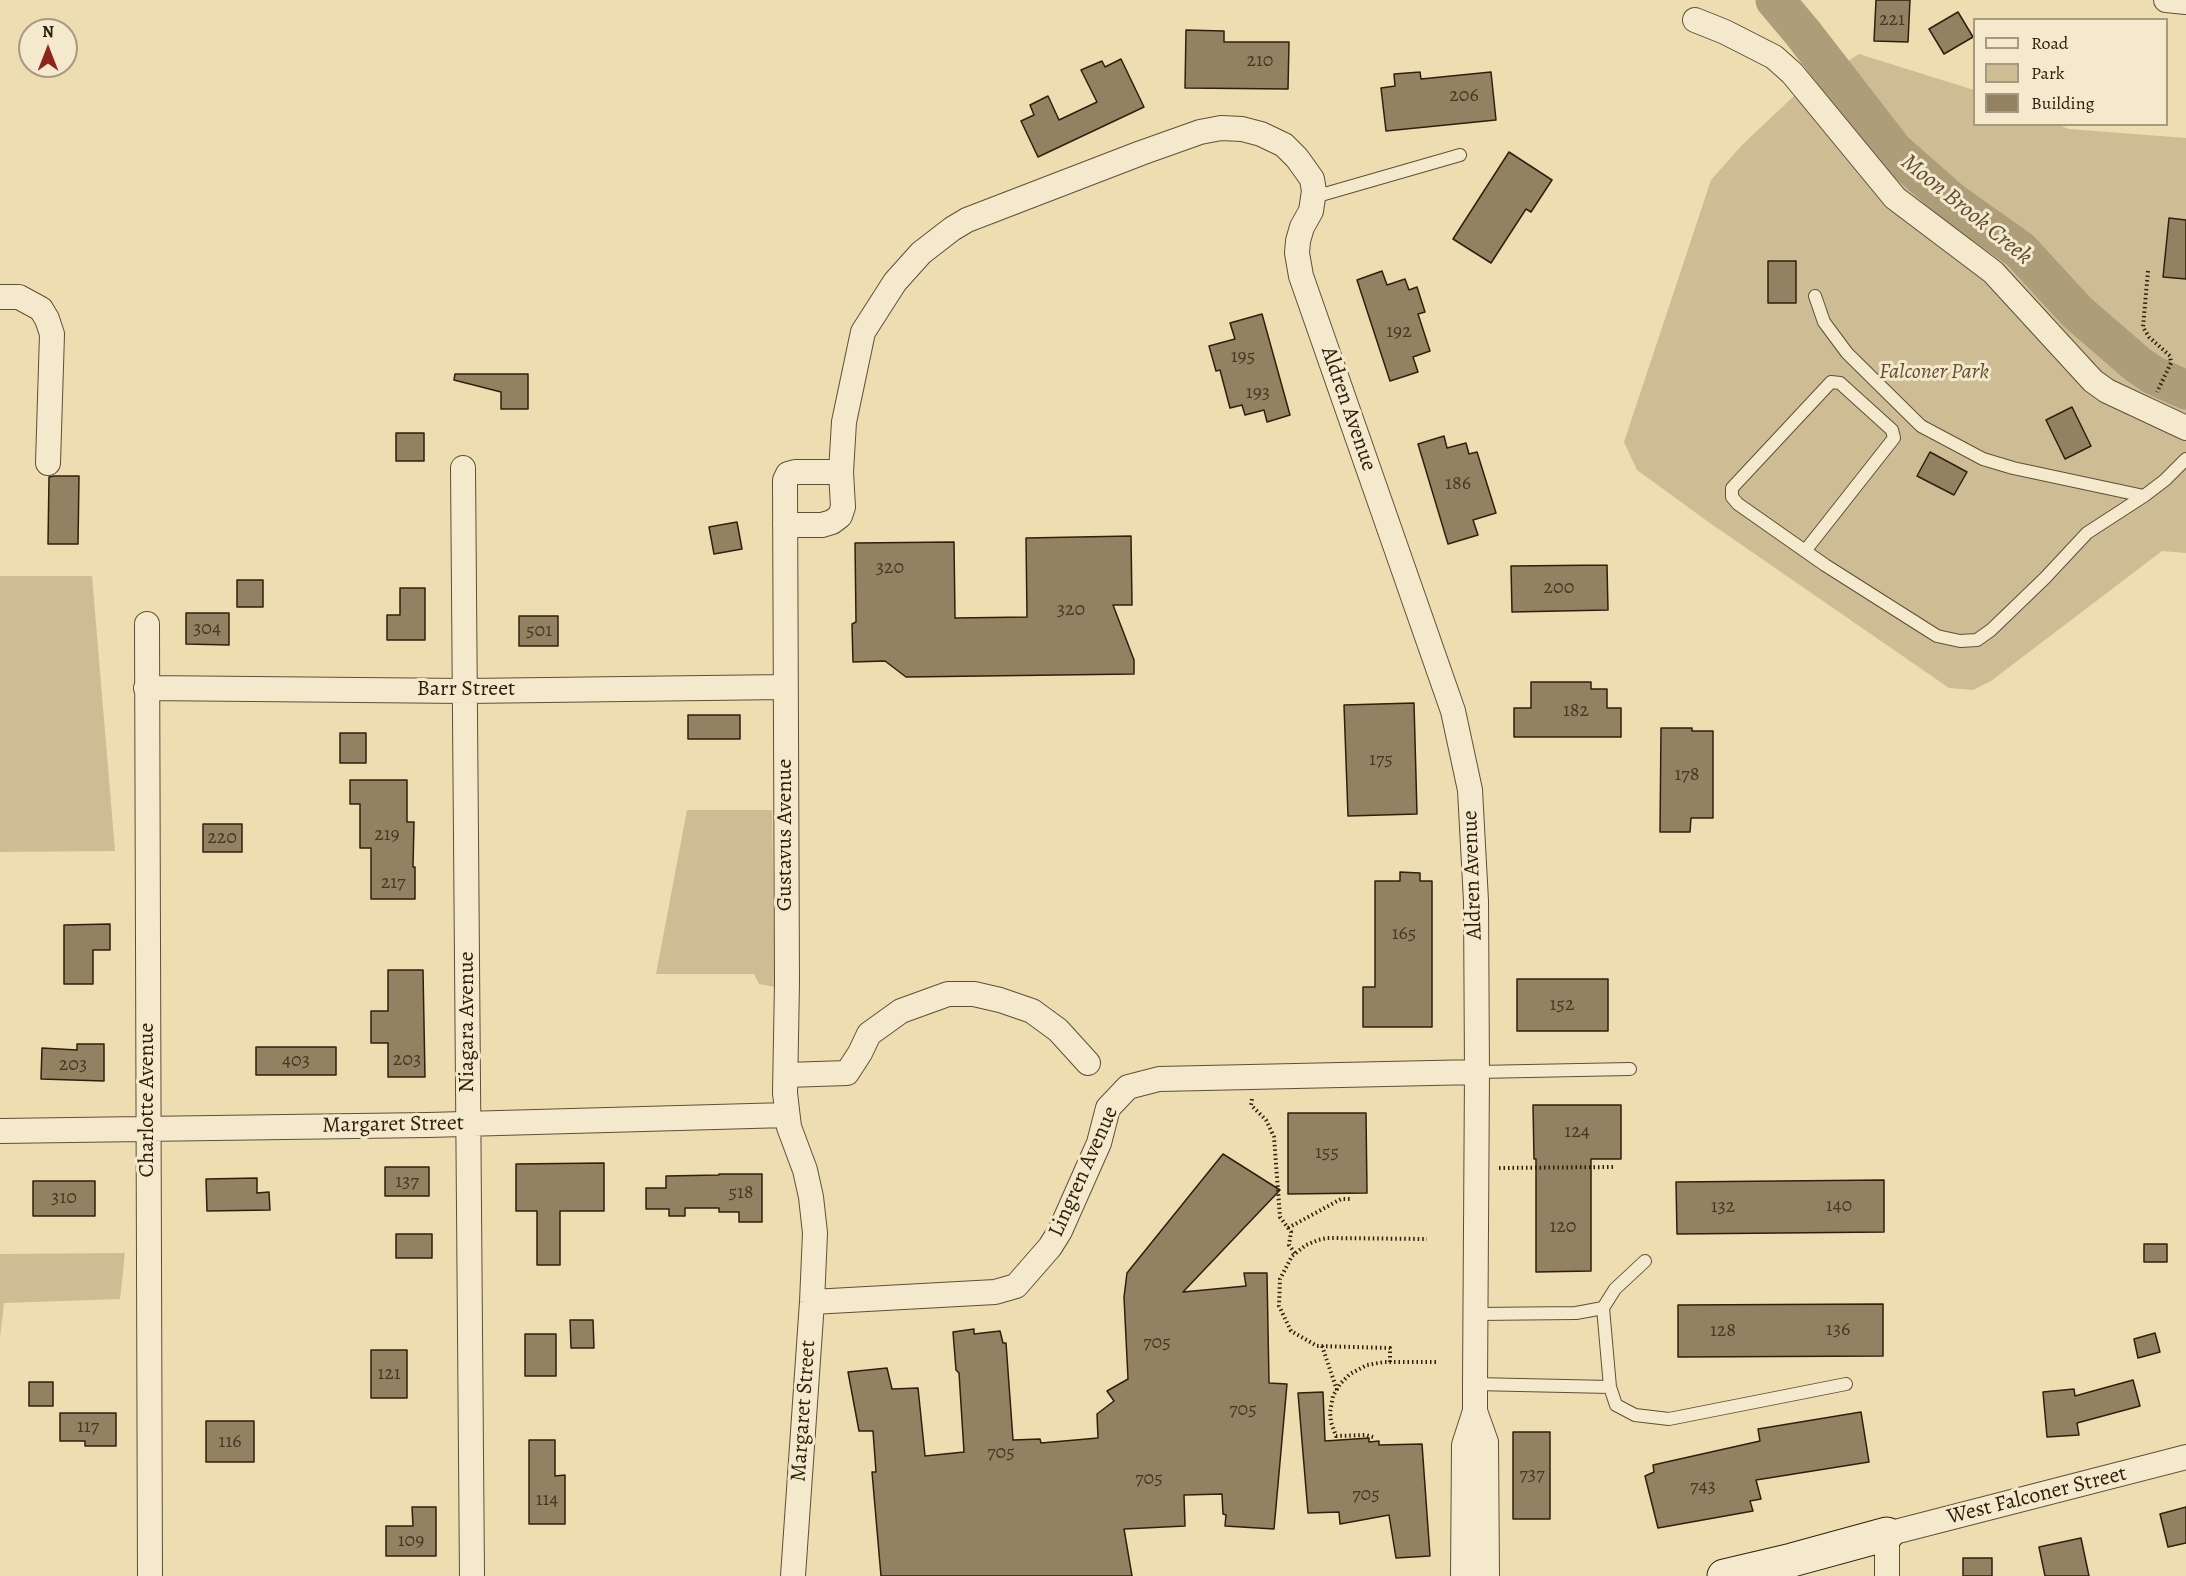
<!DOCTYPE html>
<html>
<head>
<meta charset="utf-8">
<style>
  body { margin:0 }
  #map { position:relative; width:2186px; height:1576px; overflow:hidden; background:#eeddb0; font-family:Alegreya,serif }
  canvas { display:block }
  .legend { position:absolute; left:1973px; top:18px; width:195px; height:108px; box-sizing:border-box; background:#f4e9cc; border:2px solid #a59980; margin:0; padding:8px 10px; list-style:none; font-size:18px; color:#2f200e }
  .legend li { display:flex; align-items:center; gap:12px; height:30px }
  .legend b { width:30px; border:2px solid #a59980 }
  .north { position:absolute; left:18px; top:18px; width:60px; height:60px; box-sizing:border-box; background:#f4e9cc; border:2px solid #a59980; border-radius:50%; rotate:0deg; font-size:16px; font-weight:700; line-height:24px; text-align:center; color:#2f200e }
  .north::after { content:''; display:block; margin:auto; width:21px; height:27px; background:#8f2418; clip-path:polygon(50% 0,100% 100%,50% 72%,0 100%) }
</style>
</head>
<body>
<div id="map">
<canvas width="2186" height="1576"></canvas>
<ul class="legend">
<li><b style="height:8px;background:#f4e9cc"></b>Road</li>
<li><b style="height:16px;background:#cebd94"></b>Park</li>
<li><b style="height:16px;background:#928262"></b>Building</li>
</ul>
<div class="north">N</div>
</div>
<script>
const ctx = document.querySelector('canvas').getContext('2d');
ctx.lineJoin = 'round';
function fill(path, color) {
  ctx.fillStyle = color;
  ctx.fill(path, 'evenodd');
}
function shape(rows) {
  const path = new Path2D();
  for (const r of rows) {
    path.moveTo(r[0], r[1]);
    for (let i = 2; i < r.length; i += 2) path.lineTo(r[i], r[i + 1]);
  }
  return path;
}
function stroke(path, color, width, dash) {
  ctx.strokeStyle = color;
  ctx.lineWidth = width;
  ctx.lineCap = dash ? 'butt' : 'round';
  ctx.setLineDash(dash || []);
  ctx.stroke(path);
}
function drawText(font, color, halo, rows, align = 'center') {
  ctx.font = font + ' Alegreya,serif';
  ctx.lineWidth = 6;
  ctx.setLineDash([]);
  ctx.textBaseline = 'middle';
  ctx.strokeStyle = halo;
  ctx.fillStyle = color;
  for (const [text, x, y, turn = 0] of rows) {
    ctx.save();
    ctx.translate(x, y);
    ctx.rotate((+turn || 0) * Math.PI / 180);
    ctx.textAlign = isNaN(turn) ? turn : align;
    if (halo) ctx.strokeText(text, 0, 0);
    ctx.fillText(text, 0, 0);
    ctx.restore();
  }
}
const green = shape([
  [1859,54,1974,90,1974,124,2058,125,2069,129,2186,138,2186,553,2162,551,1991,681,1973,690,1949,688,1707,521,1637,470,1624,442,1711,180,1742,145,1795,95],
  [0,576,92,576,115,851,0,852],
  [687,810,772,810,775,987,759,984,754,974,656,974],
  [125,1253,120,1299,4,1303,0,1338,0,1254]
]);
const river = shape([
  [1775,0,1802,32,1894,151,1952,202,2020,250,2077,312,2137,364,2153,375,2186,390]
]);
const building = shape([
  [1876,0,1910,0,1908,42,1874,41,1876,0],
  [1958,12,1973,37,1944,54,1929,29,1958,12],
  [1186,30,1224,31,1224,42,1289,42,1288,89,1185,88,1186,30],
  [1121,59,1144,107,1038,157,1021,121,1034,115,1030,105,1048,96,1059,120,1097,102,1081,70,1102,61,1105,67,1121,59],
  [1420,72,1421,79,1491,72,1496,120,1386,131,1381,88,1395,86,1394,74,1420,72],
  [1509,152,1552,180,1531,212,1526,209,1491,263,1453,239,1509,152],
  [2169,218,2186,220,2186,279,2163,277,2169,218],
  [1768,261,1796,261,1796,303,1768,303,1768,261],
  [1382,271,1387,285,1405,279,1409,290,1417,287,1425,312,1418,314,1430,351,1413,357,1418,372,1390,381,1357,280,1382,271],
  [1262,314,1290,415,1267,422,1264,410,1245,415,1242,405,1230,408,1220,370,1216,371,1209,346,1235,339,1230,323,1262,314],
  [455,374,528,374,528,409,501,409,501,392,454,380,455,374],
  [2072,407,2091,446,2065,459,2046,420,2072,407],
  [396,433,424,433,424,461,396,461,396,433],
  [1444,436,1447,448,1466,443,1469,454,1477,452,1496,513,1473,520,1478,535,1448,544,1418,444,1444,436],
  [1930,452,1967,472,1954,495,1917,476,1930,452],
  [54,476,79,476,78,544,48,544,49,477,54,476],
  [737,522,742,549,714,554,709,527,737,522],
  [1131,536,1132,605,1113,605,1134,660,1134,674,906,677,885,661,853,662,852,624,856,622,855,543,954,542,955,618,1027,617,1026,538,1131,536],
  [1607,565,1608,610,1512,612,1511,566,1607,565],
  [237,580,263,580,263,607,237,607,237,580],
  [400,588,425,588,425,640,387,640,387,615,400,615,400,588],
  [186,613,229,613,229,645,186,644,186,613],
  [519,616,558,616,558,646,519,646,519,616],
  [1531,682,1591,682,1591,689,1607,689,1607,708,1621,708,1621,737,1514,737,1514,708,1531,708,1531,682],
  [1414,703,1417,814,1348,816,1344,705,1414,703],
  [688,715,740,715,740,739,688,739,688,715],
  [1661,728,1692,728,1692,731,1713,731,1713,818,1691,818,1690,832,1660,832,1661,728],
  [340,733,366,733,366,763,340,763,340,733],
  [350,780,407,780,407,822,414,822,413,867,415,867,415,899,371,899,371,848,360,848,360,804,350,804,350,780],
  [203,824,242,824,242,852,203,852,203,824],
  [1400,872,1420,873,1420,881,1432,881,1432,1027,1363,1027,1363,987,1375,987,1375,881,1400,881,1400,872],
  [110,924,110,950,93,950,93,984,64,984,64,925,110,924],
  [388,970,423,970,425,1077,388,1077,388,1043,371,1043,371,1011,388,1011,388,970],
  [1517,979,1608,979,1608,1031,1517,1031,1517,979],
  [77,1044,104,1044,104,1081,41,1079,42,1048,77,1050,77,1044],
  [256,1047,336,1047,336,1075,256,1075,256,1047],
  [1533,1105,1621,1105,1621,1159,1591,1159,1591,1271,1536,1272,1536,1159,1534,1159,1533,1105],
  [1288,1113,1366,1113,1367,1193,1288,1194,1288,1113],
  [1223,1154,1280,1190,1183,1292,1246,1286,1244,1273,1267,1273,1269,1383,1287,1384,1274,1529,1225,1526,1226,1515,1223,1514,1222,1494,1184,1495,1185,1526,1124,1529,1132,1576,881,1576,872,1472,876,1472,873,1431,859,1431,848,1372,887,1368,892,1389,918,1388,925,1456,964,1452,959,1373,956,1370,953,1332,974,1329,974,1334,1000,1331,1003,1343,1006,1343,1013,1440,1040,1439,1041,1443,1098,1438,1097,1414,1114,1401,1107,1391,1128,1379,1124,1297,1127,1273,1223,1154],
  [604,1163,604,1211,560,1211,560,1265,537,1265,537,1211,516,1211,516,1164,604,1163],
  [385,1167,429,1167,429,1196,385,1196,385,1167],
  [719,1174,762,1174,762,1222,739,1222,739,1212,719,1212,719,1208,685,1208,685,1216,669,1216,669,1209,646,1209,646,1188,666,1188,666,1176,719,1175,719,1174],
  [257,1178,257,1193,269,1192,270,1210,207,1211,206,1179,257,1178],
  [1884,1180,1884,1232,1677,1234,1676,1182,1884,1180],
  [33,1181,95,1181,95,1216,33,1216,33,1181],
  [396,1234,432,1234,432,1258,396,1258,396,1234],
  [2144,1244,2167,1244,2167,1262,2144,1262,2144,1244],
  [1883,1304,1883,1356,1678,1357,1678,1305,1883,1304],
  [570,1320,593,1320,594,1348,571,1348,570,1320],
  [2155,1333,2160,1352,2138,1358,2134,1339,2155,1333],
  [525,1334,556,1334,556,1376,525,1376,525,1334],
  [371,1350,407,1350,407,1398,371,1398,371,1350],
  [2133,1380,2140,1406,2077,1423,2079,1435,2047,1437,2043,1392,2074,1389,2075,1396,2133,1380],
  [29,1382,53,1382,53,1406,29,1406,29,1382],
  [1323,1392,1325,1441,1369,1438,1369,1442,1379,1441,1379,1445,1422,1444,1430,1556,1396,1558,1389,1515,1340,1524,1339,1512,1308,1513,1298,1393,1323,1392],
  [1861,1412,1869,1462,1756,1480,1761,1499,1750,1501,1753,1511,1658,1528,1645,1476,1654,1472,1653,1465,1760,1441,1758,1429,1861,1412],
  [60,1413,116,1413,116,1446,85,1446,85,1441,60,1441,60,1413],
  [206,1421,254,1421,254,1462,206,1462,206,1421],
  [1513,1432,1550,1432,1550,1519,1513,1519,1513,1432],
  [529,1440,555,1440,555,1476,565,1475,565,1524,529,1524,529,1440],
  [412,1507,436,1507,436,1556,386,1556,386,1526,413,1526,412,1507],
  [2186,1507,2186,1543,2168,1547,2160,1514,2186,1507],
  [2081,1538,2089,1576,2045,1576,2039,1547,2081,1538],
  [1963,1558,1992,1558,1992,1576,1963,1576,1963,1558]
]);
const path = shape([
  [2148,271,2143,327,2149,337,2170,356,2171,363,2157,392],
  [1252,1099,1251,1105,1266,1120,1274,1137,1280,1217,1291,1232,1289,1245,1295,1253],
  [1499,1168,1616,1167],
  [1288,1228,1341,1199,1352,1199],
  [1322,1346,1337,1390],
  [1390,1362,1390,1348,1317,1346,1291,1331,1279,1306,1280,1279,1292,1256,1306,1245,1318,1240,1327,1238,1427,1239],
  [1373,1437,1366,1435,1336,1436,1331,1422,1330,1412,1333,1396,1340,1384,1350,1374,1367,1365,1384,1362,1439,1362]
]);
const lane = shape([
  [1314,197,1460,155],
  [1815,296,1824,322,1847,353,1921,426,1983,459,2013,468,2144,496],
  [1805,551,1894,438,1892,430,1840,383,1831,382,1732,488,1732,497,1738,504,1805,551,1825,565,1937,636,1960,641,1977,640,1991,630,2045,578,2087,533,2144,496,2165,480,2186,459],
  [1477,1072,1630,1069],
  [1603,1308,1610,1387],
  [1476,1314,1576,1313,1603,1308,1615,1289,1645,1261],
  [1475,1384,1610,1387,1616,1405,1635,1415,1669,1419,1846,1384]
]);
const street = shape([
  [2166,0,2186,2],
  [1695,20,1725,32,1774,57,1792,73,1895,198,1993,272,2093,381,2107,391,2186,428],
  [0,297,19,297,41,309,47,319,52,334,48,463],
  [463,468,472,1576],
  [785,525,822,525,832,522,840,516,843,507,841,472,844,422,863,332,895,282,921,253,952,229,967,220,1141,153,1200,132,1221,128,1242,129,1261,134,1284,145,1297,158,1312,179,1314,191,1311,211,1302,227,1298,241,1297,253,1301,276,1453,711,1470,790,1476,901,1477,1072,1475,1384,1475,1411,1464,1445,1463,1576],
  [147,624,150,1576],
  [146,688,466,691,785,687],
  [786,1075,847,1073,860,1053,869,1034,901,1011,948,994,974,994,1000,1000,1032,1011,1058,1030,1088,1063],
  [0,1131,428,1125,787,1115],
  [812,1302,995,1292,1016,1286,1050,1247,1060,1231,1099,1143,1108,1108,1128,1087,1159,1079,1477,1072],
  [1475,1411,1486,1442,1487,1576],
  [793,1576,812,1302,815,1233,811,1197,805,1170,789,1127,785,1093,787,982,785,480,788,474,795,472,841,472],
  [1887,1576,1887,1534,2186,1457]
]);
const secondary = shape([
  [1724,1576,1792,1560,1887,1534]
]);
const numberNames = [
  ["221",1892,20],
  ["210",1260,61],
  ["206",1464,96],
  ["192",1399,332],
  ["195",1243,357],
  ["193",1258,393],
  ["186",1458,484],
  ["320",890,568],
  ["200",1559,588],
  ["320",1071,610],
  ["304",207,629],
  ["501",539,631],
  ["182",1576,711],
  ["175",1381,760],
  ["178",1687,775],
  ["219",387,835],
  ["220",222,838],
  ["217",393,883],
  ["165",1404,934],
  ["152",1562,1005],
  ["203",407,1060],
  ["403",296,1061],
  ["203",73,1065],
  ["124",1577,1132],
  ["155",1327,1153],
  ["137",407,1182],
  ["518",741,1193],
  ["310",64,1198],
  ["140",1839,1206],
  ["132",1723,1207],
  ["120",1563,1227],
  ["136",1838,1330],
  ["128",1723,1331],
  ["705",1157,1343],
  ["121",389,1374],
  ["705",1243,1410],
  ["117",88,1427],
  ["116",230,1442],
  ["705",1001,1453],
  ["737",1532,1475],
  ["705",1149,1479],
  ["743",1703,1487],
  ["705",1366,1495],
  ["114",547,1500],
  ["109",411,1541]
];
const parkNames = [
  ["Falconer Park",1934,373]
];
const streetNames = [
  ["Aldren Avenue",1348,409,71],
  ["Barr Street",466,690],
  ["Gustavus Avenue",786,835,-90],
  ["Aldren Avenue",1473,875,-92],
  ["Niagara Avenue",468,1022,-90],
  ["Charlotte Avenue",148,1100,-90],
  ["Margaret Street",393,1125,-1],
  ["Lingren Avenue",1084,1172,-66],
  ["Margaret Street",804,1411,-86],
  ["West Falconer Street",2037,1496,-14]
];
const waterNames = [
  ["Moon Brook Creek",1966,210,39]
];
fill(green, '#cebd94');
stroke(river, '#ad9d79', 39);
fill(building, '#928262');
stroke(building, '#2f200e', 1.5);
stroke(lane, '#5f4f36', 14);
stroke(street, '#5f4f36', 26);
stroke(secondary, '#2f200e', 35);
stroke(path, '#2f200e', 4, [1.5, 3]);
stroke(lane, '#f4e9cc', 12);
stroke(street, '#f4e9cc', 24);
stroke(secondary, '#f4e9cc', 33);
drawText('20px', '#483823', null, numberNames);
drawText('italic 22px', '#5f4f36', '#f4e9cc', parkNames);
drawText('22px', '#2f200e', '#f4e9cc', streetNames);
drawText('italic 24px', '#5b4c33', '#f4e9cc', waterNames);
</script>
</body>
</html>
